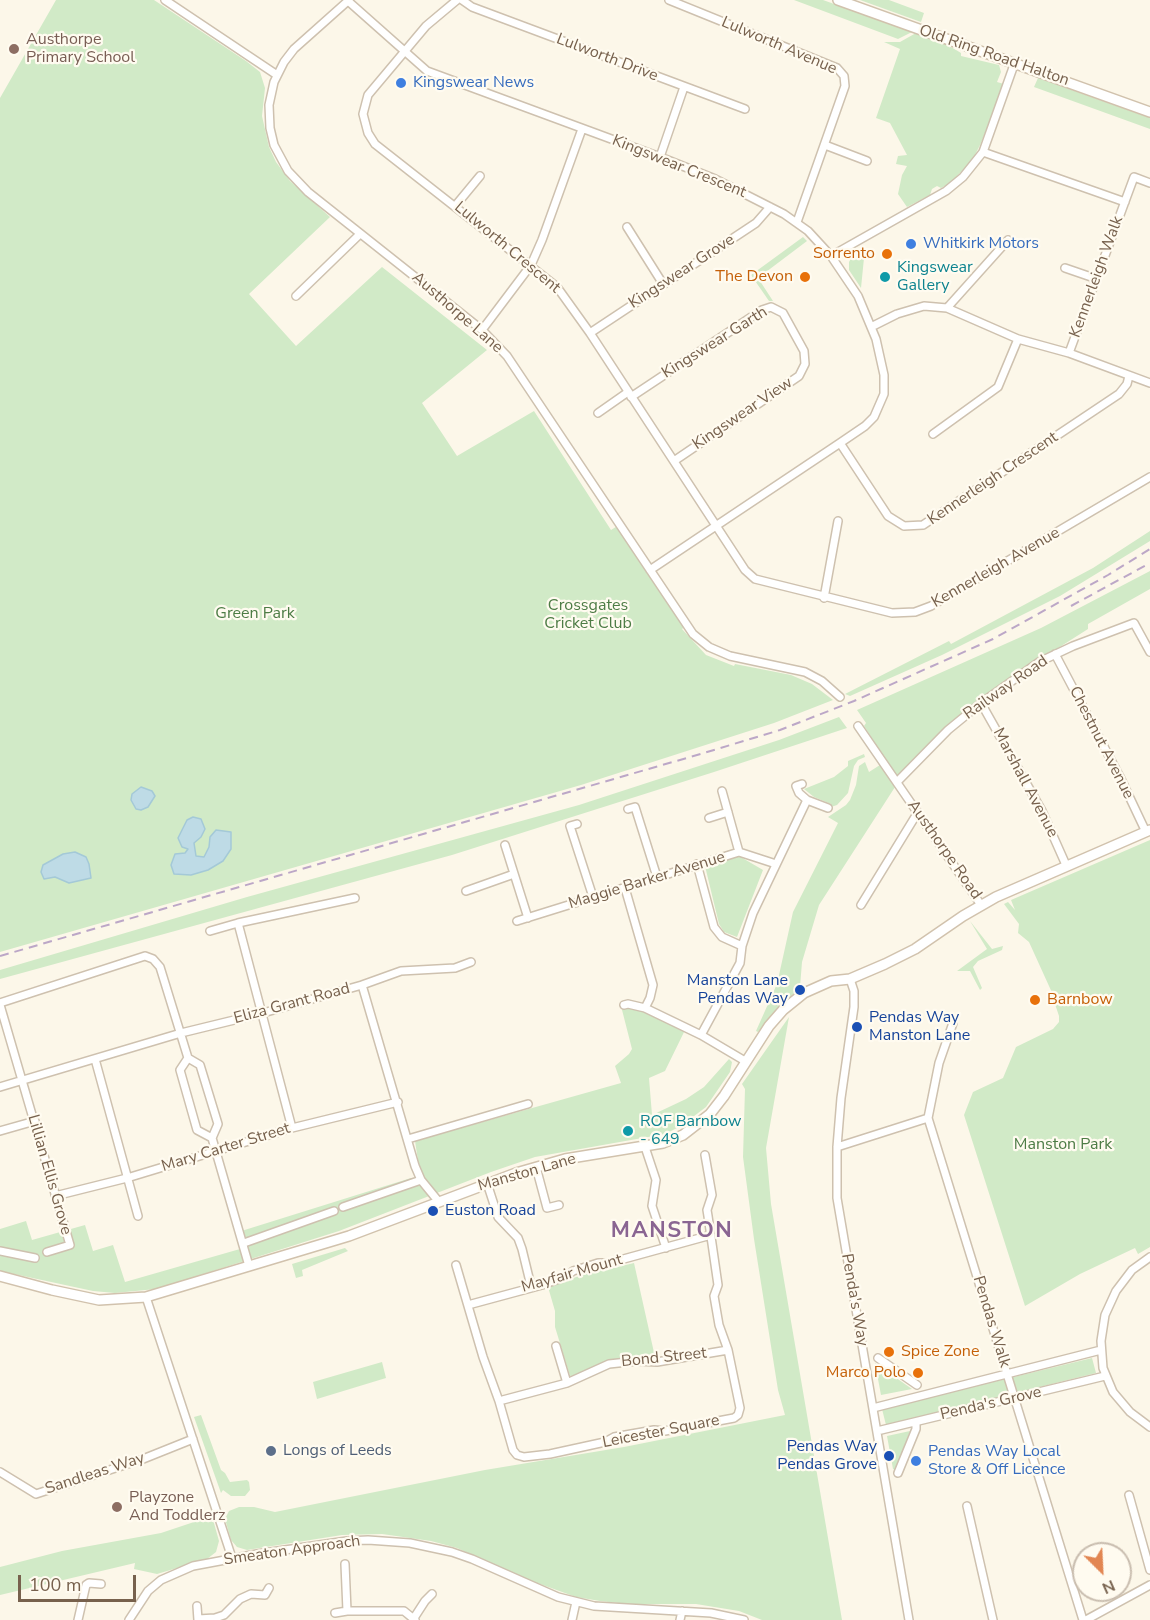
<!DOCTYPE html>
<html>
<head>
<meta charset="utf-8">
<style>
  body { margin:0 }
  #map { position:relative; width:1150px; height:1620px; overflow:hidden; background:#fcf7e9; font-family:"Nunito Sans",sans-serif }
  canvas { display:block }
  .north { position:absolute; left:1072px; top:1542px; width:60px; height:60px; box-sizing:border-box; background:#fffbf0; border:2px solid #c9bdaf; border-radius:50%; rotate:156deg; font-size:16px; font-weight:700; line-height:24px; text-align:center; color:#77614d }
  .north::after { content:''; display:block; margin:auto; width:21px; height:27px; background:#e28652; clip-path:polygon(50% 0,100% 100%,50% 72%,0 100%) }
  .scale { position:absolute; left:18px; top:1575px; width:118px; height:27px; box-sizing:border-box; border:3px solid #77614d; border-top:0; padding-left:8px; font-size:18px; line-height:21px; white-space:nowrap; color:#77614d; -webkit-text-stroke:4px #fffbf0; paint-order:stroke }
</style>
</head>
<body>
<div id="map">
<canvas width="1150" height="1620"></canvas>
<div class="north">N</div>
<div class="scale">100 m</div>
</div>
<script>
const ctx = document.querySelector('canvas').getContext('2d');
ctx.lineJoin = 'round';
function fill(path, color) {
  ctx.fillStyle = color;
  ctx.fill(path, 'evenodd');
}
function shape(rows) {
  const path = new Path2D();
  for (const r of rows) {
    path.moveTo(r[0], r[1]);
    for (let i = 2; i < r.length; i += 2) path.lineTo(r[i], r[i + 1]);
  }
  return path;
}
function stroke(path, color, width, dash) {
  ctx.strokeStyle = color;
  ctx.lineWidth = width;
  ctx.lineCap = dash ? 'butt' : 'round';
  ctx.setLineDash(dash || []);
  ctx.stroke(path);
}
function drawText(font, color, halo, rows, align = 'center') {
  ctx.font = font + ' "Nunito Sans",sans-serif';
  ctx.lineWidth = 4.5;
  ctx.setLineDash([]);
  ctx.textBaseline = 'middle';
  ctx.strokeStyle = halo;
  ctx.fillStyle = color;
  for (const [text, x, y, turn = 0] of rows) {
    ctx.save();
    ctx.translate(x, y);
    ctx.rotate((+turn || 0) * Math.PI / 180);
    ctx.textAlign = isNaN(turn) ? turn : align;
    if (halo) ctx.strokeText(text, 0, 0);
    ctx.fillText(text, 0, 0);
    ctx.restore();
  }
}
const green = shape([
  [56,0,154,0,246,61,260,72,265,88,262,116,269,147,276,162,290,181,330,217,249,294,296,346,382,267,487,350,422,403,457,456,534,411,611,530,619,525,687,625,682,629,706,655,734,666,735,664,791,675,812,684,833,700,774,723,581,785,0,952,0,98],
  [794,0,823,0,912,32,898,39],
  [860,0,889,0,924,13,921,22],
  [916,33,941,41,961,53,961,56,999,65,1001,72,997,82,1004,84,981,143,972,161,949,184,941,188,937,186,932,189,930,195,907,207,898,194,902,175,907,166,896,164,898,156,907,155,890,123,876,118,900,49,884,42,900,42],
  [1038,78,1150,118,1150,129,1034,87],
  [803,237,807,241,758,278,773,301,769,301,751,275],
  [865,248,861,288,849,270,849,262,853,255],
  [1150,531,1150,541,1060,596,942,655,850,696,845,694,949,641,951,644,1093,568],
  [1150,571,1150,589,1088,624,1088,629,1011,678,898,779,864,726,866,723,857,710,1041,628],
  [839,717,847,728,714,772,452,855,0,979,0,970,247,897,579,805,779,740],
  [864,754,865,757,858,760,854,766,848,793,837,805,831,807,831,804,814,797,804,789,834,777,848,766,848,761],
  [865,762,869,772,880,765,895,787,819,905,802,962,800,987,758,1032,756,1031,777,984,793,912,838,823,828,817,846,805,850,800,856,785,859,766],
  [1150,840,1150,1247,1138,1254,1135,1248,1080,1274,1025,1306,964,1115,973,1092,1003,1078,1016,1047,1053,1029,1059,1022,1059,1016,1053,998,1054,997,1029,942,1018,933,1019,924,1004,904,1008,902,1015,910,1011,900],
  [739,856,763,870,737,937,724,932,719,924,705,866],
  [970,921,992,949,1003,946,1002,950,978,961,973,967,982,988,980,990,970,971,957,971,987,949],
  [628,1004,686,1028,665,1071,649,1078,652,1115,686,1099,704,1087,729,1059,732,1062,730,1072,706,1107,681,1126,665,1134,535,1157,491,1172,339,1231,156,1289,115,1293,93,1291,0,1271,0,1229,26,1221,32,1240,85,1225,93,1251,113,1245,125,1282,240,1249,235,1233,411,1178,417,1181,421,1180,415,1141,621,1083,615,1066,629,1054,632,1049,621,1006],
  [789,1017,766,1148,771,1204,842,1620,762,1620,739,1611,696,1604,627,1604,600,1601,576,1597,529,1580,457,1548,431,1541,382,1534,342,1535,247,1550,237,1547,231,1540,225,1519,229,1511,239,1507,254,1507,275,1512,485,1470,624,1447,785,1415,778,1390,754,1239,743,1157,745,1089,742,1084],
  [345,1248,348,1251,302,1270,303,1276,296,1278,292,1264],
  [634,1263,655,1357,606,1362,581,1375,570,1376,555,1327,555,1311,548,1287,599,1269,605,1270],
  [1092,1358,1096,1373,886,1425,882,1409],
  [382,1362,386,1378,317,1399,313,1382],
  [875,1363,912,1389,881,1395],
  [201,1415,221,1470,225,1473,230,1482,247,1480,249,1482,250,1490,245,1496,231,1496,223,1490,221,1493,194,1417],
  [910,1431,895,1470,893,1469,887,1436],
  [212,1516,219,1541,216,1552,207,1559,157,1574,134,1569,135,1563,0,1595,0,1567,62,1551,161,1533]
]);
const water = shape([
  [141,787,152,791,155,796,148,807,141,810,136,809,131,800,132,794,141,787],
  [193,817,201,819,205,829,201,837,194,843,196,856,204,857,209,847,210,837,216,830,231,832,231,849,223,861,208,870,191,875,174,874,171,865,175,854,185,853,188,849,182,847,178,838,187,820,193,817],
  [75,852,86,857,89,864,91,878,69,883,55,877,44,879,41,872,43,865,63,854,75,852]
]);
const street = shape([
  [165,0,277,75],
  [349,0,294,49,284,62,274,82,269,105,270,128,274,145,288,171,308,192,482,330,507,356,693,634,709,647,730,656,805,672,822,681,840,697],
  [457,0,426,26,368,95,363,114,368,133,375,144,557,287,590,333,745,570,755,579,892,613,915,612,931,606,1150,477],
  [462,0,472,7,745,109],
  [669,0,837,68,844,76,845,86,797,222],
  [348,1,427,71,660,157,715,179,784,214,808,231,831,256,858,296,876,339,884,375,884,394,874,417,865,426,840,443,650,570],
  [825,145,867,161],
  [983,152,1125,202],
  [660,157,684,87],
  [456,205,480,176],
  [627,227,663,284],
  [831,256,946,191,963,177,983,152,1015,62],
  [1065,268,1097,279],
  [296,296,360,234],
  [947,308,1008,240],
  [871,327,897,314,924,306,947,308,1018,339,1069,353,1150,383],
  [482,330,531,265,542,240,582,129],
  [590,333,756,223,770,207],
  [1069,353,1134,177,1150,183],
  [631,397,762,310,771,307,783,313,804,351,805,364,799,376,674,461],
  [598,413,628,392],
  [933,434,998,387,1018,339],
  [840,443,888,516,904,526,923,525,1119,394,1127,384,1129,376],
  [824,598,838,521],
  [1055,654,1120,777,1146,832],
  [981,703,1042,811,1066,865],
  [858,726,981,905],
  [897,782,948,730,981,703,1039,662,1073,646,1134,623,1150,652],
  [802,784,796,786,799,793,807,800,828,808],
  [722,791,739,852],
  [628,809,635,807,657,877],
  [709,818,728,812],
  [577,824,570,826,593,897],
  [505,845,528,918],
  [697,864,714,927,722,937,742,946],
  [625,888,653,985,650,998,645,1008],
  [466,891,514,874],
  [861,905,918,812],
  [517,921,739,852,776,864],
  [238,923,355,898],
  [210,931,238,923,292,1128],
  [850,979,854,991,854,1007,841,1098,837,1147,837,1198,909,1620],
  [362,985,401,971,455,968,471,962],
  [0,1003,145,956,153,959,160,967,188,1058,200,1065,218,1124,212,1138,249,1266],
  [0,1005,70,1245,47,1252],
  [624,1005,628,1004,645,1008,701,1035,745,1061],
  [953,1023,939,1063,928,1118,1083,1620],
  [701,1035,740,963,742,946,753,913,807,800],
  [188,1058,180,1070,197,1130,212,1138],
  [95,1059,138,1216],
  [0,1087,181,1033,263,1013,362,985,415,1166,421,1180,439,1202],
  [0,1131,35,1121],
  [408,1139,528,1104],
  [645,1147,656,1180,652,1206,666,1248],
  [837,1147,928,1118],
  [536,1167,547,1208,559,1205],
  [487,1183,498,1217,518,1238,522,1249,531,1286],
  [55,1196,127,1178,292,1128,398,1102],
  [343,1207,421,1180],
  [244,1243,334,1211],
  [0,1251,35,1258],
  [1150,1257,1132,1270,1116,1291,1105,1315,1101,1341,1103,1368,1113,1392,1130,1412,1150,1427],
  [456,1265,483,1357,499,1401,513,1450,517,1455,524,1457,550,1454,605,1442,614,1437,654,1430,665,1431,734,1418,738,1415,740,1408,728,1350,719,1325,714,1296,718,1285,708,1216,707,1210,712,1195,705,1155],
  [146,1297,232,1558],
  [468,1305,542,1285,567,1276,573,1271,598,1263,609,1263,711,1235],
  [556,1346,567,1383],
  [878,1358,917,1385],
  [499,1401,567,1383,609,1364,637,1361,657,1362,728,1350],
  [873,1408,1101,1350],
  [877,1431,1105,1376],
  [0,1472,36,1494,143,1459,193,1439],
  [898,1473,916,1429,916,1422],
  [1129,1495,1150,1570],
  [967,1506,993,1620],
  [345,1564,347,1611],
  [197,1606,198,1620],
  [335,1613,347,1611,404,1611,415,1620],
  [414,1618,425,1601,432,1594],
  [198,1619,215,1618,224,1615,240,1599,251,1594,265,1595,269,1588],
  [78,1620,86,1585,89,1583,101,1584],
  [129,1620,148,1591,161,1580,193,1566,257,1554,347,1541,368,1540,410,1543,452,1552,472,1559,558,1597,594,1606,711,1613,744,1620],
  [572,1620,576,1602],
  [680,1620,682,1611],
  [1086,1620,1150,1585]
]);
const secondary = shape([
  [838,0,1150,112],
  [0,1276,52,1290,99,1300,146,1297,349,1236,516,1173,565,1159,663,1143,683,1135,710,1114,724,1096,769,1026,783,1010,804,993,831,981,850,979,885,964,915,949,963,916,996,897,1150,830]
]);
const rail = shape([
  [1071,606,1150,563],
  [0,956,704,753,780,730,854,701,993,639,1108,575,1150,549]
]);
const markers = [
  [14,49,6,"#8d6e63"],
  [401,83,6,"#3f7fe0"],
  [911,244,6,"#3f7fe0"],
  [887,254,6,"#e8710a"],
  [805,277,6,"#e8710a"],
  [885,277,6,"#0f9aa8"],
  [800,990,6,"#1a4fb4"],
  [1035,1000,6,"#e8710a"],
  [857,1027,6,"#1a4fb4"],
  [628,1131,6,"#0f9aa8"],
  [433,1211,6,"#1a4fb4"],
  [889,1352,6,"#e8710a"],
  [918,1373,6,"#e8710a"],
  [271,1451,6,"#5c6f8a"],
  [889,1456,6,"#1a4fb4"],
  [916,1461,6,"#3f7fe0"],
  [117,1507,6,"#8d6e63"]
];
const educationNames = [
  ["Austhorpe",26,40],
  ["Primary School",26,58],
  ["Playzone",129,1498],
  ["And Toddlerz",129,1516]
];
const streetNames = [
  ["Lulworth Avenue",779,46,23],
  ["Old Ring Road Halton",994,56,19],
  ["Lulworth Drive",607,58,21],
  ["Kingswear Crescent",679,167,22],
  ["Lulworth Crescent",507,248,40],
  ["Kingswear Grove",682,272,-33],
  ["Kennerleigh Walk",1097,277,-70],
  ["Austhorpe Lane",457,313,41],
  ["Kingswear Garth",715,343,-32],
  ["Kingswear View",743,414,-34],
  ["Kennerleigh Crescent",993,479,-34],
  ["Kennerleigh Avenue",996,568,-30],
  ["Railway Road",1006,688,-35],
  ["Chestnut Avenue",1101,743,63],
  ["Marshall Avenue",1025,783,62],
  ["Austhorpe Road",944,850,55],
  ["Maggie Barker Avenue",647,881,-17],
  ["Eliza Grant Road",292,1004,-15],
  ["Mary Carter Street",226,1148,-17],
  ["Manston Lane",527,1173,-16],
  ["Lillian Ellis Grove",49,1175,74],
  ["Mayfair Mount",572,1274,-16],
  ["Penda's Way",854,1300,80],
  ["Pendas Walk",991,1322,73],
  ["Bond Street",664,1358,-6],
  ["Penda's Grove",991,1404,-13],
  ["Leicester Square",661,1432,-11],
  ["Sandleas Way",95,1474,-18],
  ["Smeaton Approach",292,1551,-8]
];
const shopNames = [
  ["Kingswear News",413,83],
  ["Whitkirk Motors",923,244],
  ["Pendas Way Local",928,1452],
  ["Store & Off Licence",928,1470]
];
const foodNames = [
  ["Sorrento",875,254],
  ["The Devon",793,277],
  ["Barnbow",1047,1000,"left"],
  ["Spice Zone",901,1352,"left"],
  ["Marco Polo",906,1373]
];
const cultureNames = [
  ["Kingswear",897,268],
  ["Gallery",897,286],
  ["ROF Barnbow",640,1122],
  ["- 649",640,1140]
];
const parkNames = [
  ["Crossgates",588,606],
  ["Cricket Club",588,624],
  ["Green Park",255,614],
  ["Manston Park",1063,1145]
];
const transitNames = [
  ["Manston Lane",788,981],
  ["Pendas Way",788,999],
  ["Pendas Way",869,1018,"left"],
  ["Manston Lane",869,1036,"left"],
  ["Euston Road",445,1211,"left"],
  ["Pendas Way",877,1447],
  ["Pendas Grove",877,1465]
];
const serviceNames = [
  ["Longs of Leeds",283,1451]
];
const districtNames = [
  ["MANSTON",672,1232]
];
fill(green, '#d1eac7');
fill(water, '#bedbe6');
stroke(water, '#a4c9d7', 1.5);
stroke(street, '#cec1af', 10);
stroke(secondary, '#d1c2ad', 12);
stroke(street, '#fff', 7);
stroke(secondary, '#fff', 9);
stroke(rail, '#bca7c7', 2, [9, 6]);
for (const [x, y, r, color] of markers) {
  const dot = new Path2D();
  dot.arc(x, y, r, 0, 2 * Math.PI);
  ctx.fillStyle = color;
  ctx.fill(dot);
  stroke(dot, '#fffbf0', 2);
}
drawText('16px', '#785e54', '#fffbf0', educationNames, 'left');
drawText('16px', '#77614d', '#fffbf0', streetNames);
drawText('16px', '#366cbe', '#fffbf0', shopNames, 'left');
drawText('16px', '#c56008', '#fffbf0', foodNames, 'right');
drawText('16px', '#0d838f', '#fffbf0', cultureNames, 'left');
drawText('16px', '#4d7c45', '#fffbf0', parkNames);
drawText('16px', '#164399', '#fffbf0', transitNames, 'right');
drawText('16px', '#4e5e75', '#fffbf0', serviceNames, 'left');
ctx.letterSpacing = '1.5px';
drawText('bold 22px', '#8a6592', '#fffbf0', districtNames);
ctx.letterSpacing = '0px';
</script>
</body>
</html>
